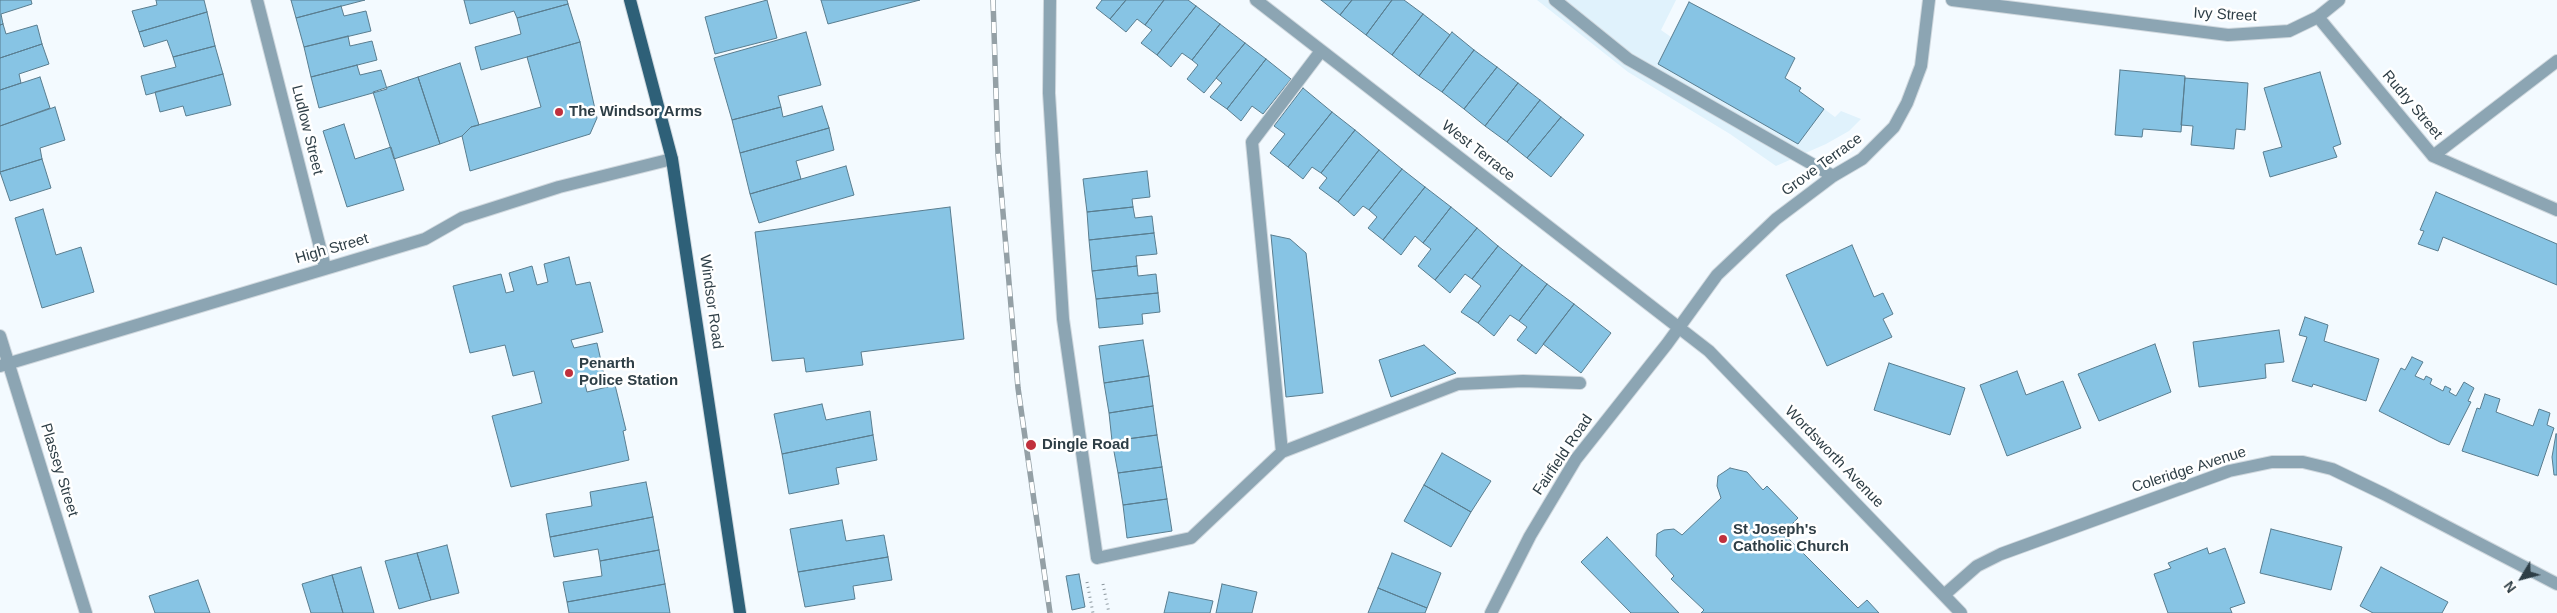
<!DOCTYPE html>
<html>
<head>
<meta charset="utf-8">
<style>
  body { margin:0 }
  #map { position:relative; width:2557px; height:613px; overflow:hidden; background:#f3faff; font-family:Helvetica,sans-serif }
  canvas { display:block }
  .north { position:absolute; left:2497px; top:553px; width:50px; height:50px; -webkit-text-stroke:4px #fff; paint-order:stroke; rotate:233deg; font-size:14px; font-weight:700; line-height:20px; text-align:center; color:#2e3e46 }
  .north::after { content:''; display:block; margin:auto; width:18px; height:22px; background:#2e3e46; clip-path:polygon(50% 0,100% 100%,50% 72%,0 100%) }
</style>
</head>
<body>
<div id="map">
<canvas width="2557" height="613"></canvas>
<div class="north">N</div>
</div>
<script>
const ctx = document.querySelector('canvas').getContext('2d');
ctx.lineJoin = 'round';
function fill(path, color) {
  ctx.fillStyle = color;
  ctx.fill(path, 'evenodd');
}
function shape(rows) {
  const path = new Path2D();
  for (const r of rows) {
    path.moveTo(r[0], r[1]);
    for (let i = 2; i < r.length; i += 2) path.lineTo(r[i], r[i + 1]);
  }
  return path;
}
function stroke(path, color, width, dash) {
  ctx.strokeStyle = color;
  ctx.lineWidth = width;
  ctx.lineCap = dash ? 'butt' : 'round';
  ctx.setLineDash(dash || []);
  ctx.stroke(path);
}
function drawText(font, color, halo, rows, align = 'center') {
  ctx.font = font + ' Helvetica,sans-serif';
  ctx.lineWidth = 5;
  ctx.setLineDash([]);
  ctx.textBaseline = 'middle';
  ctx.strokeStyle = halo;
  ctx.fillStyle = color;
  for (const [text, x, y, turn = 0] of rows) {
    ctx.save();
    ctx.translate(x, y);
    ctx.rotate((+turn || 0) * Math.PI / 180);
    ctx.textAlign = isNaN(turn) ? turn : align;
    if (halo) ctx.strokeText(text, 0, 0);
    ctx.fillText(text, 0, 0);
    ctx.restore();
  }
}
const built = shape([
  [1537,0,1676,0,1661,30,1671,37,1689,2,1795,58,1785,78,1801,88,1800,91,1835,117,1841,111,1861,119,1849,131,1826,144,1776,166,1730,134,1628,72]
]);
const building = shape([
  [0,0,31,0,32,4,1,14,3,24,0,25,0,0],
  [156,0,204,0,207,12,139,32,132,11,157,5,156,0],
  [291,0,365,0,296,18,291,0],
  [464,0,567,0,568,4,517,18,514,11,470,24,464,0],
  [767,0,777,38,715,54,705,17,767,0],
  [821,0,920,0,828,24,821,0],
  [1102,0,1126,0,1110,19,1096,8,1102,0],
  [1126,0,1164,0,1145,25,1137,19,1126,32,1110,19,1126,0],
  [1164,0,1188,0,1196,6,1157,55,1141,43,1152,30,1145,25,1164,0],
  [1321,0,1352,0,1340,15,1321,0],
  [1352,0,1392,0,1366,35,1340,15,1352,0],
  [1392,0,1404,0,1423,14,1392,55,1366,35,1392,0],
  [1689,2,1795,58,1785,78,1801,88,1799,91,1824,109,1798,144,1658,64,1689,2],
  [568,4,580,42,481,70,475,47,521,34,517,18,568,4],
  [341,6,344,16,366,11,371,31,304,47,296,18,341,6],
  [1196,6,1220,24,1192,60,1182,53,1171,67,1157,55,1196,6],
  [207,12,215,46,173,57,167,40,144,47,139,32,207,12],
  [1423,14,1450,35,1419,76,1392,55,1423,14],
  [3,24,6,34,37,25,42,44,0,58,0,25,3,24],
  [1220,24,1245,43,1204,93,1187,79,1198,65,1192,60,1220,24],
  [806,32,821,85,778,96,781,107,732,120,714,58,806,32],
  [1452,32,1474,50,1442,92,1419,76,1452,32],
  [348,36,350,46,372,41,377,60,311,77,304,47,348,36],
  [580,42,597,118,590,134,470,171,462,136,471,127,541,107,527,57,580,42],
  [1245,43,1266,59,1227,109,1210,97,1222,83,1216,78,1245,43],
  [42,44,49,64,19,74,21,83,0,90,0,58,42,44],
  [215,46,223,74,146,95,141,76,176,67,173,57,215,46],
  [1474,50,1497,67,1464,109,1442,92,1474,50],
  [1266,59,1291,79,1263,114,1252,106,1241,121,1227,109,1266,59],
  [460,63,479,125,471,127,462,136,440,144,418,77,460,63],
  [357,65,360,75,381,70,387,89,319,108,311,77,357,65],
  [1497,67,1518,83,1485,126,1464,109,1497,67],
  [2120,70,2185,76,2181,132,2143,129,2142,137,2115,135,2120,70],
  [2320,72,2341,144,2333,147,2337,157,2270,177,2263,152,2282,147,2264,88,2320,72],
  [223,74,231,105,186,116,183,106,160,112,155,92,223,74],
  [40,77,50,108,0,126,0,90,40,77],
  [418,77,440,144,394,159,373,92,418,77],
  [2185,78,2248,83,2245,130,2236,129,2234,149,2191,145,2193,126,2181,125,2185,78],
  [1518,83,1540,100,1507,142,1485,126,1518,83],
  [1303,88,1332,112,1288,167,1270,153,1285,134,1274,126,1303,88],
  [1540,100,1561,117,1527,158,1507,142,1540,100],
  [822,106,829,128,740,153,732,120,781,107,783,117,822,106],
  [55,107,65,140,40,148,42,159,0,172,0,126,55,107],
  [1332,112,1355,130,1321,173,1312,167,1303,179,1288,167,1332,112],
  [1561,117,1584,135,1551,177,1527,158,1561,117],
  [344,124,355,159,391,147,404,190,347,207,323,131,344,124],
  [829,128,834,150,796,161,801,179,750,194,740,153,829,128],
  [1355,130,1379,150,1338,202,1319,188,1327,178,1321,173,1355,130],
  [1379,150,1402,169,1369,210,1363,206,1354,216,1338,202,1379,150],
  [42,159,51,188,10,201,0,172,42,159],
  [846,166,854,195,759,223,750,194,846,166],
  [1402,169,1425,187,1383,240,1368,228,1377,217,1369,210,1402,169],
  [1147,171,1150,197,1132,199,1133,207,1087,212,1083,179,1147,171],
  [1425,187,1451,207,1423,243,1415,236,1401,255,1383,240,1425,187],
  [2436,192,2557,244,2557,285,2443,237,2438,251,2418,244,2424,231,2420,230,2436,192],
  [950,207,964,339,861,352,863,365,806,372,804,358,772,361,755,232,950,207],
  [1133,207,1135,218,1152,216,1154,233,1089,240,1087,212,1133,207],
  [1451,207,1477,228,1435,280,1418,266,1431,249,1423,243,1451,207],
  [43,209,56,255,81,247,94,292,42,308,15,218,43,209],
  [1477,228,1498,246,1472,279,1465,274,1450,293,1435,280,1477,228],
  [1154,233,1157,254,1136,256,1137,266,1092,271,1089,240,1154,233],
  [1271,235,1290,239,1306,253,1323,393,1286,397,1271,235],
  [1852,245,1874,297,1883,293,1893,314,1883,319,1892,337,1827,366,1786,275,1852,245],
  [1498,246,1522,265,1478,323,1461,312,1481,286,1472,279,1498,246],
  [569,257,576,285,590,282,603,332,571,340,574,348,597,343,605,379,585,384,587,392,615,385,626,430,623,431,629,460,511,487,492,416,542,403,534,371,513,376,505,345,470,353,453,286,501,274,506,293,514,291,509,273,532,266,537,285,548,282,544,264,569,257],
  [1522,265,1547,284,1519,321,1510,315,1494,336,1478,323,1522,265],
  [1137,266,1138,276,1156,274,1158,293,1096,299,1092,271,1137,266],
  [1547,284,1574,304,1536,354,1517,340,1527,327,1519,321,1547,284],
  [1158,293,1160,312,1142,314,1143,324,1099,328,1096,299,1158,293],
  [1574,304,1611,333,1581,373,1543,344,1574,304],
  [2305,317,2328,325,2324,341,2379,359,2366,401,2313,384,2312,387,2292,381,2307,337,2299,335,2305,317],
  [2279,330,2284,362,2265,364,2266,378,2199,387,2193,342,2279,330],
  [1143,340,1149,376,1104,383,1099,346,1143,340],
  [2155,344,2171,392,2099,421,2078,374,2155,344],
  [1424,345,1456,373,1391,397,1379,360,1424,345],
  [2412,357,2423,362,2415,376,2424,380,2426,376,2432,379,2430,384,2443,391,2445,386,2451,389,2449,392,2456,396,2464,382,2474,388,2468,401,2471,402,2449,445,2440,442,2379,411,2401,368,2405,370,2412,357],
  [1889,363,1965,388,1950,435,1874,410,1889,363],
  [2017,371,2026,395,2063,381,2081,428,2007,456,1980,385,2017,371],
  [1149,376,1153,406,1109,413,1104,383,1149,376],
  [2485,394,2500,399,2496,412,2533,426,2539,409,2550,413,2547,425,2554,428,2538,476,2462,451,2477,408,2480,409,2485,394],
  [822,404,826,420,870,411,873,435,782,454,774,414,822,404],
  [1153,406,1157,435,1112,441,1109,413,1153,406],
  [2556,434,2557,434,2557,475,2554,475,2552,457,2556,434],
  [873,435,877,460,836,468,839,484,789,494,782,454,873,435],
  [1157,435,1162,467,1118,473,1112,441,1157,435],
  [1442,453,1491,481,1471,512,1424,485,1442,453],
  [1162,467,1167,499,1123,505,1118,473,1162,467],
  [1730,468,1747,472,1763,490,1767,486,1798,518,1783,533,1858,608,1867,600,1879,613,1701,613,1704,610,1671,579,1674,576,1656,556,1657,534,1664,530,1674,529,1682,535,1721,498,1717,486,1718,476,1730,468],
  [646,482,653,517,550,537,546,514,592,506,590,492,646,482],
  [1424,485,1471,512,1451,547,1404,521,1424,485],
  [1167,499,1172,531,1127,538,1123,505,1167,499],
  [653,517,659,550,600,561,598,549,554,557,550,537,653,517],
  [842,520,846,541,884,535,888,557,798,572,790,529,842,520],
  [2271,529,2342,547,2331,590,2260,573,2271,529],
  [1607,537,1679,613,1631,613,1581,562,1607,537],
  [447,545,459,593,431,600,417,553,447,545],
  [2207,548,2209,554,2225,548,2245,603,2230,608,2232,613,2168,613,2154,574,2171,568,2168,563,2207,548],
  [659,550,665,584,567,602,563,582,602,576,600,561,659,550],
  [417,553,431,600,399,609,385,561,417,553],
  [1392,553,1441,573,1427,608,1378,588,1392,553],
  [888,557,892,580,853,586,855,599,805,607,798,572,888,557],
  [361,567,374,613,343,613,332,575,361,567],
  [2381,567,2448,602,2442,613,2373,613,2360,606,2381,567],
  [1079,574,1085,607,1072,610,1066,576,1079,574],
  [332,575,343,613,311,613,302,584,332,575],
  [198,580,210,613,155,613,149,596,198,580],
  [665,584,670,613,569,613,567,602,665,584],
  [1222,584,1257,592,1252,613,1216,613,1222,584],
  [1378,588,1427,608,1425,613,1368,613,1378,588],
  [1169,592,1213,601,1210,613,1164,613,1169,592]
]);
const path = shape([
  [1087,582,1093,613],
  [1103,584,1109,613]
]);
const minor = shape([
  [257,0,325,267],
  [1050,0,1049,93,1063,319,1097,558,1191,538,1282,452,1252,142,1321,51],
  [1256,0,1709,351,1961,613],
  [1555,0,1628,59,1833,176],
  [1952,0,2228,35,2289,31,2318,17,2339,0],
  [2318,17,2433,156,2557,210],
  [2433,156,2557,61],
  [0,336,86,613],
  [0,366,425,239,462,218,559,187,672,159],
  [1282,452,1458,384,1523,381,1580,383],
  [1944,595,1977,566,2001,554,2229,471,2272,462,2303,462,2332,469,2384,494,2557,584],
  [1491,613,1530,536,1576,459,1667,344,1717,275,1776,219,1833,176,1862,159,1894,127,1907,103,1921,66,1929,0]
]);
const major = shape([
  [630,0,672,159,740,613]
]);
const rail = shape([
  [993,0,998,154,1018,388,1050,613]
]);
const markers = [
  [559,112,5,"#c0303d"],
  [569,373,5,"#c0303d"],
  [1031,445,6,"#c0303d"],
  [1723,539,5,"#c0303d"]
];
const streetNames = [
  ["Ivy Street",2225,15,3],
  ["Rudry Street",2412,105,50],
  ["Ludlow Street",307,130,76],
  ["West Terrace",1478,151,38],
  ["Grove Terrace",1822,165,-36],
  ["High Street",332,249,-16],
  ["Windsor Road",711,302,82],
  ["Fairfield Road",1563,455,-56],
  ["Wordsworth Avenue",1834,457,46],
  ["Plassey Street",59,470,73],
  ["Coleridge Avenue",2189,470,-18]
];
const poiNames = [
  ["The Windsor Arms",569,112],
  ["Penarth",579,364],
  ["Police Station",579,381],
  ["Dingle Road",1042,445],
  ["St Joseph's",1733,530],
  ["Catholic Church",1733,547]
];
fill(built, '#e0f2fc');
fill(building, '#87c4e4');
stroke(building, '#597d8f', 1);
stroke(minor, '#d0d8de', 14);
stroke(major, '#d0d8de', 14);
stroke(path, '#8a969d', 3, [1, 4]);
stroke(minor, '#8ca5b3', 12);
stroke(major, '#2e6078', 12);
stroke(rail, '#94a0a6', 5.5);
stroke(rail, '#fff', 4, [11]);
for (const [x, y, r, color] of markers) {
  const dot = new Path2D();
  dot.arc(x, y, r, 0, 2 * Math.PI);
  ctx.fillStyle = color;
  ctx.fill(dot);
  stroke(dot, '#fff', 2);
}
drawText('15px', '#2e3e46', '#fff', streetNames);
drawText('bold 15px', '#2e3e46', '#fff', poiNames, 'left');
</script>
</body>
</html>
